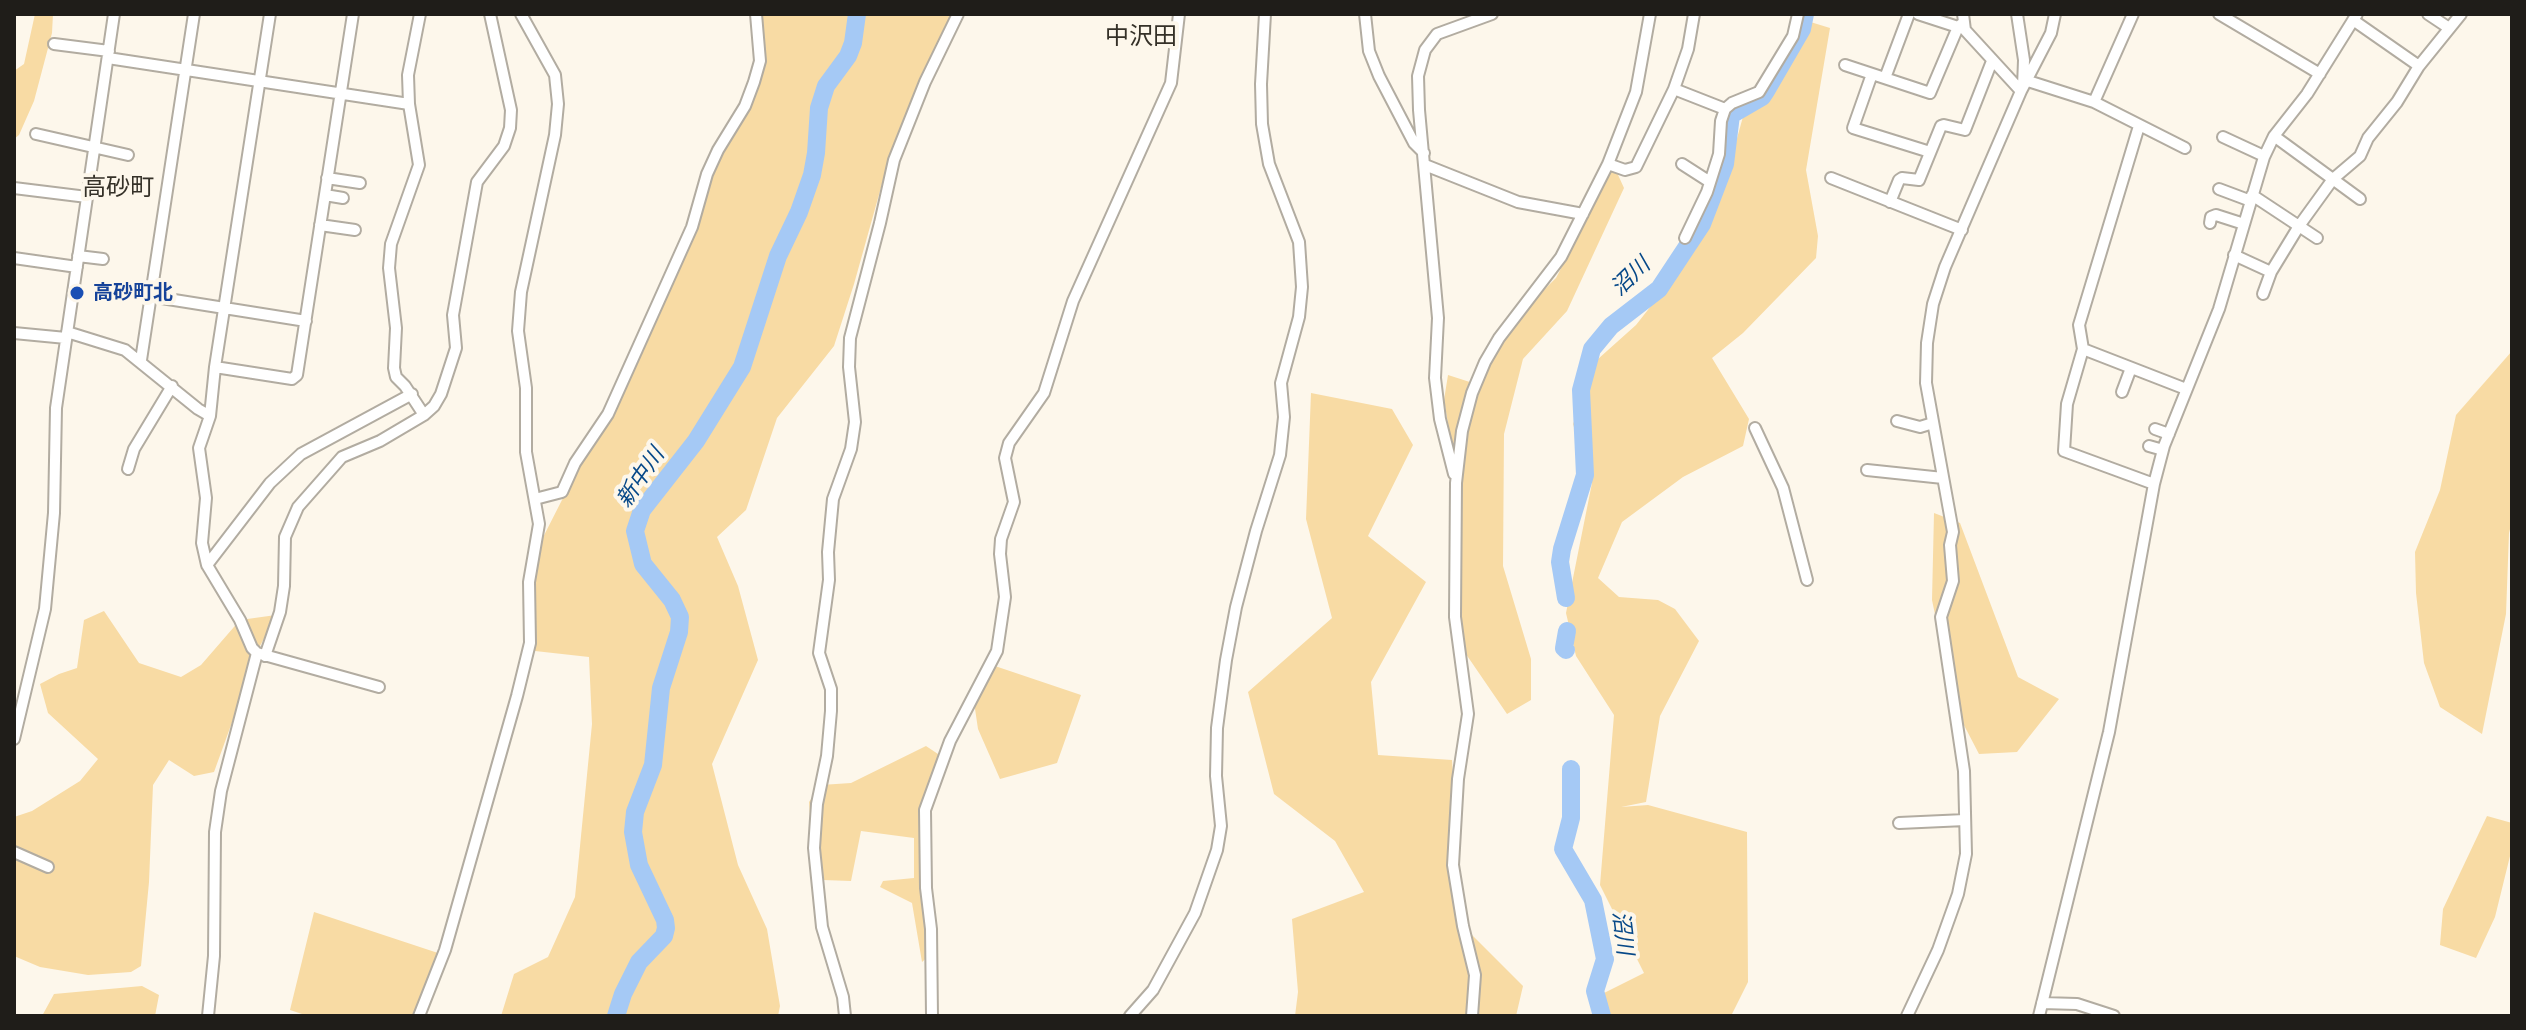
<!DOCTYPE html>
<html>
<head>
<meta charset="utf-8">
<style>
  body { margin:0 }
  #map { position:relative; width:2526px; height:1030px; overflow:hidden; background:#fdf7eb; font-family:"Libre Baskerville",serif }
  canvas { display:block }
  .frame { position:absolute; inset:0; border:16px solid #1f1d19; pointer-events:none }
</style>
</head>
<body>
<div id="map">
<canvas width="2526" height="1030"></canvas>
<div class="frame"></div>
</div>
<script>
const ctx = document.querySelector('canvas').getContext('2d');
ctx.lineJoin = 'round';
function fill(path, color) {
  ctx.fillStyle = color;
  ctx.fill(path, 'evenodd');
}
function shape(rows) {
  const path = new Path2D();
  for (const r of rows) {
    path.moveTo(r[0], r[1]);
    for (let i = 2; i < r.length; i += 2) path.lineTo(r[i], r[i + 1]);
  }
  return path;
}
function stroke(path, color, width, dash) {
  ctx.strokeStyle = color;
  ctx.lineWidth = width;
  ctx.lineCap = dash ? 'butt' : 'round';
  ctx.setLineDash(dash || []);
  ctx.stroke(path);
}
function drawText(font, color, halo, rows, align = 'center') {
  ctx.font = font + ' "Libre Baskerville","Noto Sans JP",serif';
  ctx.lineWidth = 8;
  ctx.setLineDash([]);
  ctx.textBaseline = 'middle';
  ctx.strokeStyle = halo;
  ctx.fillStyle = color;
  for (const [text, x, y, turn = 0] of rows) {
    ctx.save();
    ctx.translate(x, y);
    ctx.rotate((+turn || 0) * Math.PI / 180);
    ctx.textAlign = isNaN(turn) ? turn : align;
    if (halo) ctx.strokeText(text, 0, 0);
    ctx.fillText(text, 0, 0);
    ctx.restore();
  }
}
const green = shape([
  [35,14,53,14,52,33,34,101,19,135,14,139,14,71,24,64],
  [760,14,954,14,887,166,854,284,834,346,777,418,746,510,717,537,738,586,758,660,712,764,738,865,767,929,780,1006,778,1016,501,1016,514,974,548,957,575,897,592,724,589,657,535,651,534,555,621,384,690,234,707,174,758,89,763,64],
  [1804,20,1830,28,1806,170,1818,236,1816,258,1743,333,1712,358,1749,419,1743,446,1683,477,1622,522,1598,578,1619,597,1658,600,1675,609,1699,641,1660,716,1646,802,1621,807,1648,805,1747,832,1748,982,1731,1016,1595,1016,1592,999,1644,973,1600,885,1614,715,1576,656,1566,613,1592,483,1573,424,1598,359,1636,325,1695,250,1736,142,1744,113,1794,59],
  [1614,166,1624,188,1567,311,1523,359,1504,434,1503,566,1531,659,1531,700,1507,714,1457,641,1457,476,1444,400,1448,375,1476,384,1490,343,1556,278],
  [2512,351,2512,521,2509,533,2506,614,2482,734,2440,707,2424,663,2416,593,2415,552,2440,490,2456,415],
  [1311,393,1392,409,1413,445,1368,536,1426,582,1371,682,1378,755,1452,760,1463,926,1523,986,1516,1016,1295,1016,1298,992,1292,919,1364,892,1335,841,1274,794,1248,692,1332,618,1306,519],
  [1934,513,1960,523,2018,677,2059,699,2017,752,1979,754,1954,706,1932,600],
  [104,611,139,663,181,677,201,665,240,620,276,615,259,648,214,772,194,776,169,760,153,785,149,882,141,966,131,972,88,975,40,967,14,956,14,817,32,811,80,781,98,759,48,713,40,684,59,674,77,668,84,620],
  [995,666,1081,695,1057,763,1000,779,978,729,974,702],
  [926,746,941,756,925,810,932,953,922,962,912,903,880,887,883,881,914,878,914,838,861,831,851,881,823,880,813,861,809,802,821,785,851,783],
  [2487,816,2512,823,2512,848,2495,917,2476,958,2440,945,2443,909],
  [314,912,441,954,418,1016,308,1016,290,1010],
  [142,986,159,995,155,1016,42,1016,54,994]
]);
const river = shape([
  [1566,598,1560,562,1562,549,1585,475,1581,390,1592,349,1611,326,1659,289,1702,224,1725,164,1731,115,1762,97,1766,91,1802,29,1805,14],
  [1566,650,1564,648,1567,631],
  [1571,769,1571,818,1563,849,1593,900,1605,959,1595,991,1602,1016],
  [616,1016,623,994,639,962,664,936,666,928,665,920,639,865,633,832,635,812,653,765,661,688,679,632,680,617,672,600,643,564,635,531,642,510,696,441,742,367,778,256,799,212,812,175,816,153,819,108,826,86,848,56,853,43,857,14]
]);
const minor = shape([
  [270,14,215,367,210,416,199,448,206,498,202,543,207,565,240,620,252,648,257,653,379,687],
  [420,14,408,75,409,104,419,165,391,244,389,268,396,328,394,368,396,377,405,386,424,415],
  [1365,14,1369,51,1379,76,1414,143,1424,153],
  [1918,14,1958,27],
  [1963,14,1965,30,2021,91],
  [2017,14,2024,60,2023,87],
  [2219,14,2320,74],
  [2428,14,2449,28],
  [2353,20,2419,66],
  [54,44,109,51],
  [108,58,409,104],
  [1845,65,1930,93,1958,27,1963,23],
  [1872,74,1853,128,1930,152],
  [1885,78,1909,14],
  [2028,81,2094,102,2185,148],
  [1674,89,1688,49,1694,14],
  [2094,102,2133,14],
  [2139,126,2079,325,2083,349,2067,404,2064,451,2154,484],
  [36,134,128,155],
  [2274,136,2360,199],
  [2223,137,2264,156],
  [1608,164,1625,170,1636,167,1674,89,1725,109],
  [1682,164,1710,182],
  [1425,165,1518,202,1583,214],
  [327,178,360,183],
  [1831,178,1962,230],
  [14,188,87,197],
  [2219,189,2251,201],
  [325,195,343,198],
  [2252,195,2317,238],
  [1890,202,1899,180,1902,178,1919,180,1941,126,1944,125,1965,130,1992,61],
  [2210,223,2211,217,2216,215,2244,224],
  [320,225,355,230],
  [1685,238,1707,192,1719,154,1721,121,1725,109,1732,103,1759,92,1793,36,1798,14],
  [2234,255,2271,272],
  [78,256,103,259],
  [14,258,77,267],
  [2263,294,2271,272,2299,226,2333,179,2360,156,2368,138,2397,102,2419,66,2461,14],
  [149,296,306,321],
  [67,332,125,350,198,409,210,416],
  [14,333,66,338],
  [2083,349,2186,389],
  [141,360,194,14],
  [215,367,292,379,297,375,353,14],
  [2122,392,2131,368],
  [1897,421,1920,427,1933,423],
  [1755,428,1783,488,1807,580],
  [2155,429,2169,434],
  [2149,446,2163,450],
  [128,469,134,449,172,386],
  [1867,470,1943,478],
  [1454,474,1440,419,1435,378,1438,318,1419,110,1418,76,1425,50,1437,34,1492,14],
  [535,499,562,492,575,463,608,414,692,227,707,174,718,150,745,106,754,82,760,61,756,14],
  [207,565,270,483,301,454,412,394],
  [265,656,280,612,284,586,285,537,298,507,342,457,380,441,424,415,434,406,441,394,456,348,453,315,477,182,504,146,510,128,511,110,490,14],
  [14,739,45,609,54,513,56,408,114,14],
  [1899,823,1965,820],
  [14,852,48,867],
  [2042,1003,2077,1004,2114,1016],
  [208,1016,214,956,215,832,221,791,257,653],
  [419,1016,445,950,517,696,530,643,529,582,539,524,526,452,526,388,518,331,521,292,555,135,558,104,555,75,521,14],
  [845,1016,843,997,822,927,814,848,817,804,827,756,831,711,831,689,819,653,829,580,828,552,833,499,851,449,855,422,849,367,850,338,880,223,894,160,925,82,958,14],
  [932,1016,931,929,926,888,925,810,950,741,997,651,1005,597,1000,554,1001,539,1014,502,1005,458,1009,443,1044,393,1073,301,1171,83,1179,14],
  [1130,1016,1153,990,1195,913,1217,850,1221,826,1216,776,1217,728,1226,660,1236,607,1256,531,1280,455,1284,417,1281,383,1299,317,1302,287,1299,242,1269,164,1262,124,1261,84,1265,14],
  [1472,1016,1475,975,1463,926,1453,865,1458,779,1468,714,1455,617,1456,483,1462,431,1472,393,1485,362,1499,338,1561,257,1608,164,1636,92,1650,14],
  [1907,1016,1938,950,1958,894,1966,854,1964,771,1941,617,1953,581,1950,545,1953,532,1926,383,1927,343,1933,304,1945,267,2021,91,2051,33,2055,14],
  [2039,1016,2109,732,2154,484,2164,446,2219,309,2264,157,2274,136,2307,94,2357,14]
]);
const markers = [
  [77,293,8,"#1a4fb4"]
];
const transitNames = [
  ["高砂町北",93,293]
];
const waterNames = [
  ["沼川",1631,277,-44],
  ["新中川",641,478,-56],
  ["沼川",1622,933,83]
];
const quarterNames = [
  ["中沢田",1141,37],
  ["高砂町",118,188]
];
fill(green, '#f8dba4');
stroke(river, '#a5c9f5', 18);
stroke(minor, '#b2aca1', 14);
stroke(minor, '#fff', 10);
for (const [x, y, r, color] of markers) {
  const dot = new Path2D();
  dot.arc(x, y, r, 0, 2 * Math.PI);
  ctx.fillStyle = color;
  ctx.fill(dot);
  stroke(dot, '#fdf7eb', 3);
}
drawText('bold 20px', '#164399', '#fdf7eb', transitNames, 'left');
drawText('italic 22px', '#064888', '#fdf7eb', waterNames);
drawText('24px', '#353128', '#fdf7eb', quarterNames);
</script>
</body>
</html>
